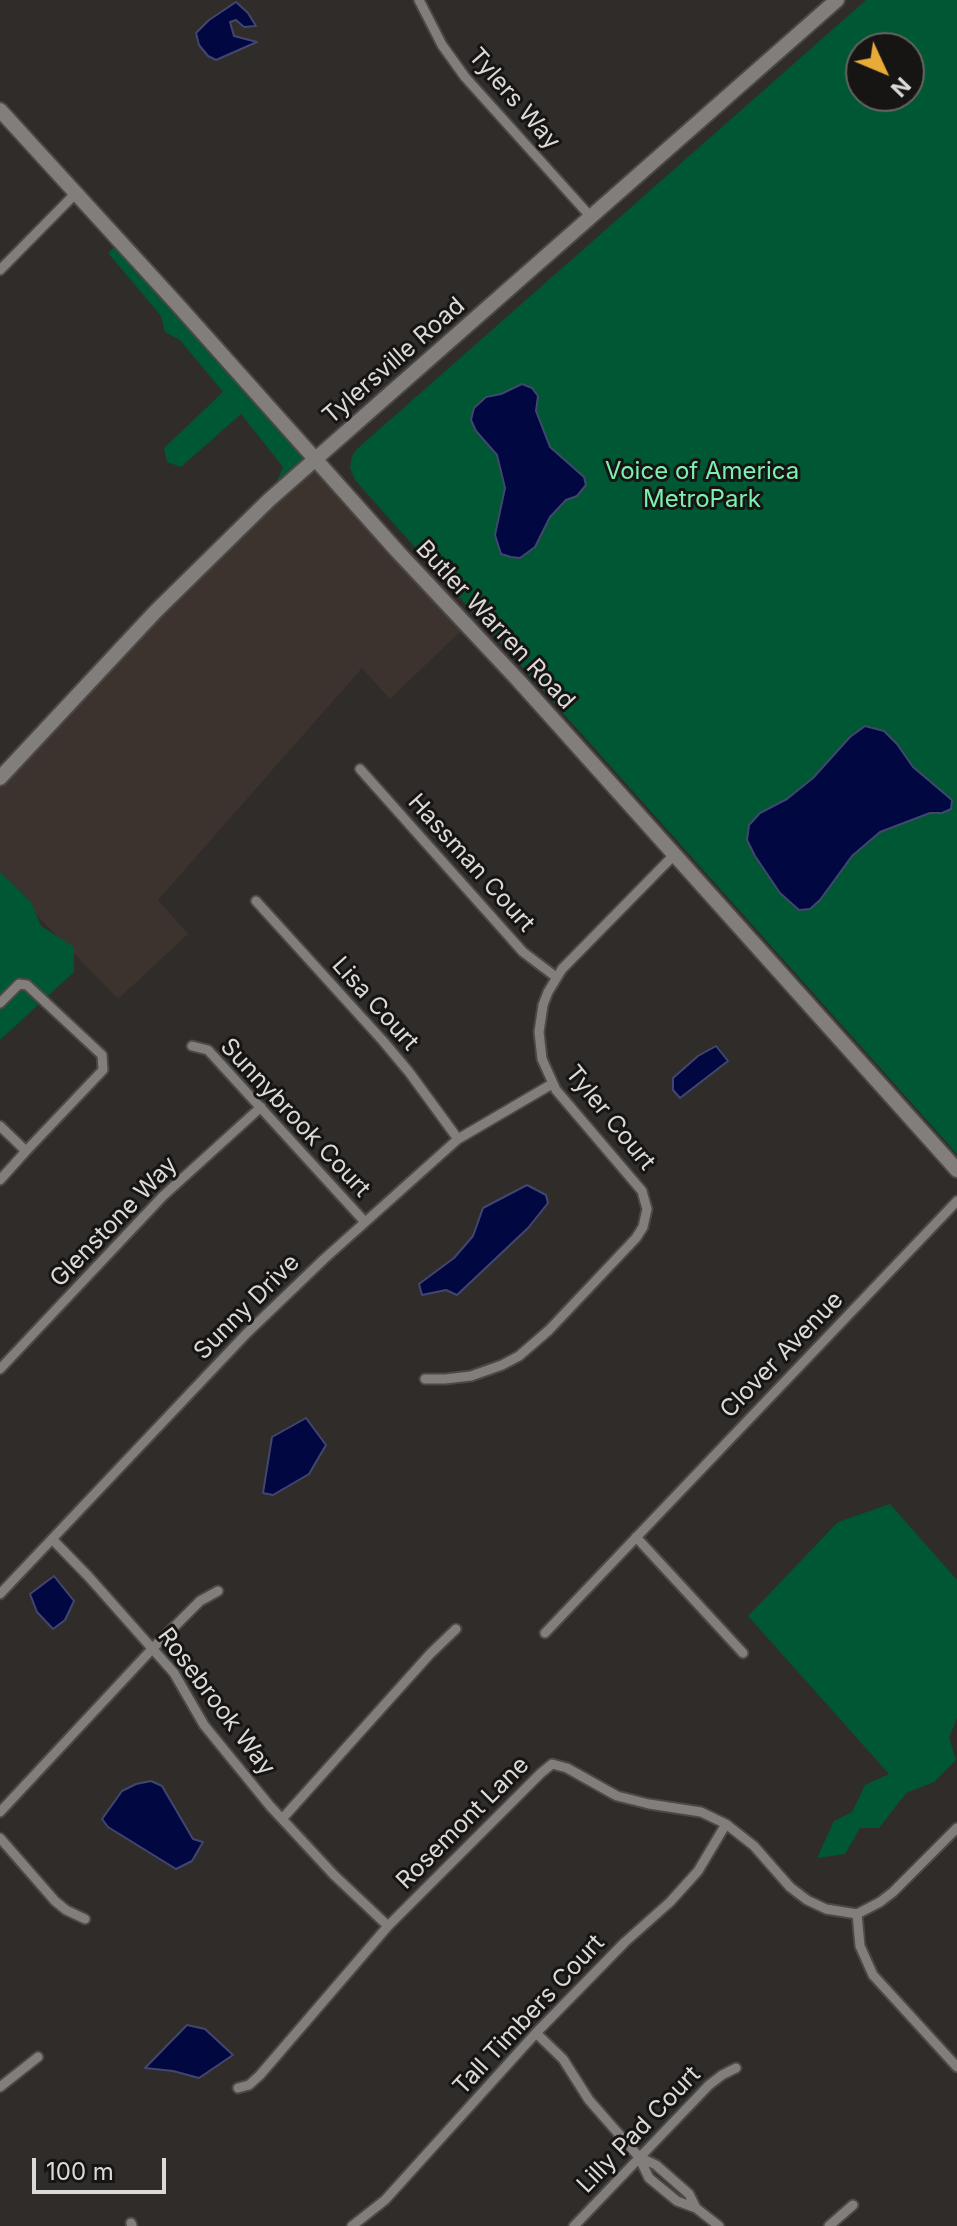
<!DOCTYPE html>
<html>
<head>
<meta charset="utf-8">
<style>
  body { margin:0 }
  #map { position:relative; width:957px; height:2226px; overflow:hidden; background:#302c2a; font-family:Inter,sans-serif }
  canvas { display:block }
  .north { position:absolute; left:845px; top:32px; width:80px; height:80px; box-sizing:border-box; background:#171514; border:2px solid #666462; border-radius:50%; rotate:134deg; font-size:22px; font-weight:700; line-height:32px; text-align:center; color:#dcdad8 }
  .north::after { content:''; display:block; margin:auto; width:28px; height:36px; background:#e8ab37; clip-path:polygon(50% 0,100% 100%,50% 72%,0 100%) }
  .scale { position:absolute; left:32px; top:2158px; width:134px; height:36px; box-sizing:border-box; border:4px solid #dcdad8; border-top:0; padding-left:10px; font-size:24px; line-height:28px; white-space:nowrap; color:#dcdad8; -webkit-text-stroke:6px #171514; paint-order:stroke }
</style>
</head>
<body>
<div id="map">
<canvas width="957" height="2226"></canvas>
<div class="north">N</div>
<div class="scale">100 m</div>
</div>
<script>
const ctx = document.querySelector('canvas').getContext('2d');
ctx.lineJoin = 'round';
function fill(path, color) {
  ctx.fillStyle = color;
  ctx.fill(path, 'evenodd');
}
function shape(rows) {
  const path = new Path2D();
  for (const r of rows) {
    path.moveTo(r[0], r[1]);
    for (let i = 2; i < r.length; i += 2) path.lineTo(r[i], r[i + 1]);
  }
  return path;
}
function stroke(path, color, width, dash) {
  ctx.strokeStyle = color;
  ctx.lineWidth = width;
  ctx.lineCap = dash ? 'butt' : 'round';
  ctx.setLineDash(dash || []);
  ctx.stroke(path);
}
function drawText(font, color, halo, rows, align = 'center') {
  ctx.font = font + ' Inter,sans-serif';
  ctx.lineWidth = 6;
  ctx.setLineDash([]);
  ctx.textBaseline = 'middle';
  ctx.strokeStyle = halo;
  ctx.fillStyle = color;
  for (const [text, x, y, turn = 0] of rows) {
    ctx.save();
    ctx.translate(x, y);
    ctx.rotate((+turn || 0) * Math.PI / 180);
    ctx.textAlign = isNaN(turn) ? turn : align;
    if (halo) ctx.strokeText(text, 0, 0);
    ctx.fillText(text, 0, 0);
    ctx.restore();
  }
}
const built = shape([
  [315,459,467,625,390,699,362,668,158,900,188,934,118,999,0,877,0,778]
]);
const green = shape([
  [866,0,957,0,957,1154,370,497,355,480,350,468,352,456,357,449],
  [861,48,909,48,909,96,861,96],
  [119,242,315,459,269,500,283,467,241,414,181,467,167,462,164,448,223,392,180,340,165,332,161,316,108,253],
  [0,872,31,902,41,926,74,947,74,972,0,1040],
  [890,1504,957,1580,957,1718,949,1738,956,1760,934,1782,906,1793,879,1828,860,1828,845,1854,817,1858,834,1821,852,1812,865,1785,889,1774,748,1616,838,1522]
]);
const water = shape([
  [236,2,248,13,256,26,244,27,236,20,230,22,234,36,257,42,216,60,208,56,199,45,196,33,209,20,236,2],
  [522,384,532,388,538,396,536,411,550,447,584,477,586,485,577,496,566,500,550,517,535,547,520,558,511,557,501,554,495,535,505,488,497,455,476,431,471,420,474,408,486,397,501,394,522,384],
  [865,726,884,731,897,744,913,767,952,800,951,809,942,813,930,813,880,832,852,856,820,900,810,909,799,910,780,893,755,856,747,840,749,825,760,813,787,799,813,778,850,737,865,726],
  [716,1046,728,1061,680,1098,673,1090,673,1078,698,1056,716,1046],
  [527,1185,546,1195,548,1203,528,1228,457,1295,446,1290,422,1295,419,1284,454,1258,473,1236,483,1208,527,1185],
  [306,1418,326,1445,309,1474,273,1495,263,1493,272,1437,306,1418],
  [54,1576,74,1601,65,1620,53,1629,37,1612,30,1594,54,1576],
  [151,1781,162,1786,193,1839,203,1842,192,1861,176,1869,108,1827,102,1819,122,1791,136,1784,151,1781],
  [187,2025,205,2029,233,2055,199,2078,173,2071,145,2068,187,2025]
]);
const minor = shape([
  [419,0,442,45,465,77,590,216],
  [0,270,75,194],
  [360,769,523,952,556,977],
  [256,901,383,1041,409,1072,458,1139],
  [0,1003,19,984,27,985,102,1055,103,1070,26,1151],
  [192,1046,208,1050,365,1222],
  [0,1126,26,1151,0,1180],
  [0,1369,163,1196,261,1107],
  [425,1379,445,1379,471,1376,502,1365,519,1356,549,1330,636,1238,643,1227,647,1209,642,1191,556,1090,542,1059,539,1032,543,1005,548,992,562,969,674,855],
  [636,1537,743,1653],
  [52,1539,88,1576,174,1673,204,1725,270,1806,334,1875,388,1926],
  [0,1594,247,1333,324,1259,458,1139,552,1084],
  [545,1633,957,1201],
  [0,1812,153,1648,200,1601,218,1591],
  [282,1819,430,1654,456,1629],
  [0,1838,55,1901,66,1910,85,1919],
  [857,1914,860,1946,873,1975,957,2067],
  [536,2033,563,2059,589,2100,639,2157,649,2178,677,2201,696,2208,719,2226],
  [0,2087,38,2057],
  [238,2088,249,2085,260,2075,388,1926,541,1773,552,1764,567,1768,617,1796,649,1804,701,1812,726,1824,754,1846,790,1887,807,1900,826,1909,857,1914,880,1902,893,1892,957,1828],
  [639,2157,656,2165,689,2194,696,2208],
  [131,2223,132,2226],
  [352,2226,385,2200,536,2033,625,1942,670,1902,698,1871,726,1824],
  [574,2226,709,2085,722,2075,736,2068],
  [829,2226,853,2205]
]);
const secondary = shape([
  [0,110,177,304,398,552,518,680,957,1170],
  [0,778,156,611,269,500,837,0]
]);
const streetNames = [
  ["Tylers Way",514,99,49],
  ["Tylersville Road",394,361,-41],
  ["Butler Warren Road",495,625,47],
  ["Hassman Court",471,863,48],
  ["Lisa Court",375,1004,48],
  ["Sunnybrook Court",295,1118,47],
  ["Tyler Court",610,1118,51],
  ["Glenstone Way",114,1222,-46],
  ["Sunny Drive",247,1307,-45],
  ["Clover Avenue",782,1355,-46],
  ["Rosebrook Way",216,1702,53],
  ["Rosemont Lane",463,1823,-45],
  ["Tall Timbers Court",529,2015,-47],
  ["Lilly Pad Court",639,2130,-46]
];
const parkNames = [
  ["Voice of America",702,472],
  ["MetroPark",702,500]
];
fill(built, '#3d332e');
fill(green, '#005733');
fill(water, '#000741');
stroke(water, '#42466e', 2);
stroke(minor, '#4b4846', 13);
stroke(secondary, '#4b4846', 18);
stroke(minor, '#827e7c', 9);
stroke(secondary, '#827e7c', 14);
drawText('24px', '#dcdad8', '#171514', streetNames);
drawText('24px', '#7cf0b0', '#171514', parkNames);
</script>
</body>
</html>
